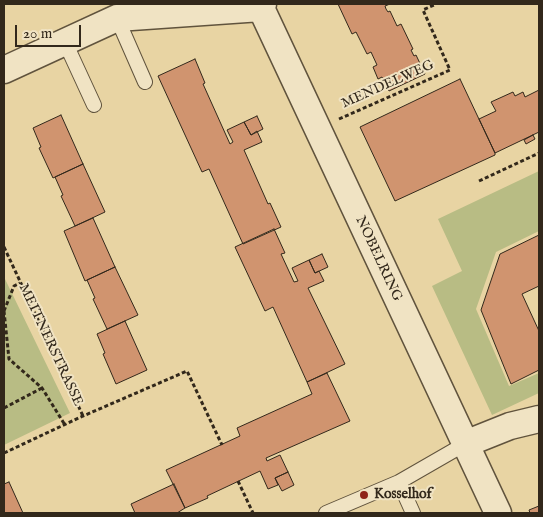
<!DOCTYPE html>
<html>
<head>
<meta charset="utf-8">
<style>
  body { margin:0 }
  #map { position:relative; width:543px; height:517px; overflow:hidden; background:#e8d4a3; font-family:"IM FELL English",serif }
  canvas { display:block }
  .frame { position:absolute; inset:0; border:5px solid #32281b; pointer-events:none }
  .scale { position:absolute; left:15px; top:25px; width:66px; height:22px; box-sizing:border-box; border:2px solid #32281b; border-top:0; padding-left:6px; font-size:15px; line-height:18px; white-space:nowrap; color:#32281b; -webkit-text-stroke:4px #f0e3c3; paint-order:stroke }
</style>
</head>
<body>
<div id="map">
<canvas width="543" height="517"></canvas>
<div class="frame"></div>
<div class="scale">20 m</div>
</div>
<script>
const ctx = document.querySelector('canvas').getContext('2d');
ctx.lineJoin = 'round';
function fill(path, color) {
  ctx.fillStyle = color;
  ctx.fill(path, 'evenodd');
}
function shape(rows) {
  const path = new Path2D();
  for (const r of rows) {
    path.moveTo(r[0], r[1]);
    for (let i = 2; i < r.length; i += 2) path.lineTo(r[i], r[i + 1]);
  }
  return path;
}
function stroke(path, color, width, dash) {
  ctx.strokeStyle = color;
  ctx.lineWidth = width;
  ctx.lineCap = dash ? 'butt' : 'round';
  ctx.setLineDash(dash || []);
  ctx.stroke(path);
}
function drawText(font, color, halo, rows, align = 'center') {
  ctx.font = font + ' "IM FELL English",serif';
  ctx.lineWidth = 4;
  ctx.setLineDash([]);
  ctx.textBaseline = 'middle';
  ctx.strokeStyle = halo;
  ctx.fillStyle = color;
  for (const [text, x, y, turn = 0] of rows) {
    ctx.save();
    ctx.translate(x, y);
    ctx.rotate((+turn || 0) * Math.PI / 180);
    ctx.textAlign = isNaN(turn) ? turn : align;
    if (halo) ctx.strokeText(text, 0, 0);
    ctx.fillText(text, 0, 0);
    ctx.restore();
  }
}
const green = shape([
  [539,171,539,231,496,252,476,309,509,386,539,373,539,393,492,415,432,286,462,271,438,219],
  [4,279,5,279,70,413,4,445]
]);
const building = shape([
  [338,4,390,4,385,6,386,9,388,12,390,11,397,26,401,24,413,49,411,50,414,56,416,55,425,74,389,91,382,77,378,79,373,67,377,65,371,52,367,54,356,32,352,34,338,4],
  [195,59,205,83,203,84,230,144,233,142,227,130,244,122,251,135,257,131,262,142,244,150,268,204,270,203,281,227,243,244,209,169,202,172,158,76,195,59],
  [460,79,495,153,495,155,395,201,360,127,460,79],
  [539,90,539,132,495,153,479,119,496,111,491,102,513,92,515,96,523,92,525,97,539,90],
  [61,115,83,164,53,178,39,148,41,147,33,128,61,115],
  [257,116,263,129,251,135,244,122,257,116],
  [533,135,535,139,526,144,524,140,533,135],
  [83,164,105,212,75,226,61,196,63,195,55,177,83,164],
  [93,218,115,267,85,281,64,231,93,218],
  [274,229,285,253,281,254,294,282,298,281,292,268,309,260,315,273,319,271,324,281,308,288,345,364,307,382,273,307,265,311,235,247,274,229],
  [539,235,539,286,522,294,539,331,539,370,511,384,481,310,500,254,539,235],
  [322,254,328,267,315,273,309,260,322,254],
  [115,267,138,315,107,329,93,299,95,298,87,280,115,267],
  [125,321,147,370,116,384,103,354,105,353,97,334,125,321],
  [327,373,350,421,266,458,267,461,280,455,288,472,275,478,278,485,268,489,260,471,207,496,208,498,185,508,166,470,240,436,237,428,312,394,307,382,327,373],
  [288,472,294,485,282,491,275,478,288,472],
  [9,482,23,513,4,513,4,484,9,482],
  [174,484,185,508,177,513,135,513,131,504,174,484],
  [539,506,539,513,530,513,529,510,539,506]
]);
const path = shape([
  [339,119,450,70,423,10,436,4],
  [479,181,539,153],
  [4,247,83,416],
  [4,311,9,359,42,388,65,425],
  [4,311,14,286,20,283],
  [4,408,42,388],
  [4,453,83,416,187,371,222,445],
  [238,481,253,513]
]);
const service = shape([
  [117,18,145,82],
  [65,42,94,105],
  [399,482,413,513],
  [326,513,399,482,465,444]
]);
const minor = shape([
  [263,4,261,8,498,513],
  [4,70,117,18,261,8],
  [465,444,510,426,539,419]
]);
const markers = [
  [364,495,5,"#8f2418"]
];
const streetNames = [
  ["MENDELWEG",388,85,-24],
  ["NOBELRING",378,259,65],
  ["MEITNERSTRASSE",50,345,65]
];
const poiNames = [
  ["Kosselhof",374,495]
];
fill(green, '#b8bc84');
fill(building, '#d0946f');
stroke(building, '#32281b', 1);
stroke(service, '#60533d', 16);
stroke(minor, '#60533d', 29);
stroke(path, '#32281b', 3, [4, 2.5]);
stroke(service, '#f0e3c3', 14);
stroke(minor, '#f0e3c3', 26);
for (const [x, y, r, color] of markers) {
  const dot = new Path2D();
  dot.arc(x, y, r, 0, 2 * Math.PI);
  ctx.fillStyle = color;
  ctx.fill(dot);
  stroke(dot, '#f0e3c3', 2);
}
drawText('14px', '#32281b', '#f0e3c3', streetNames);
drawText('bold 14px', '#32281b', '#f0e3c3', poiNames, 'left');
</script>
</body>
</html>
